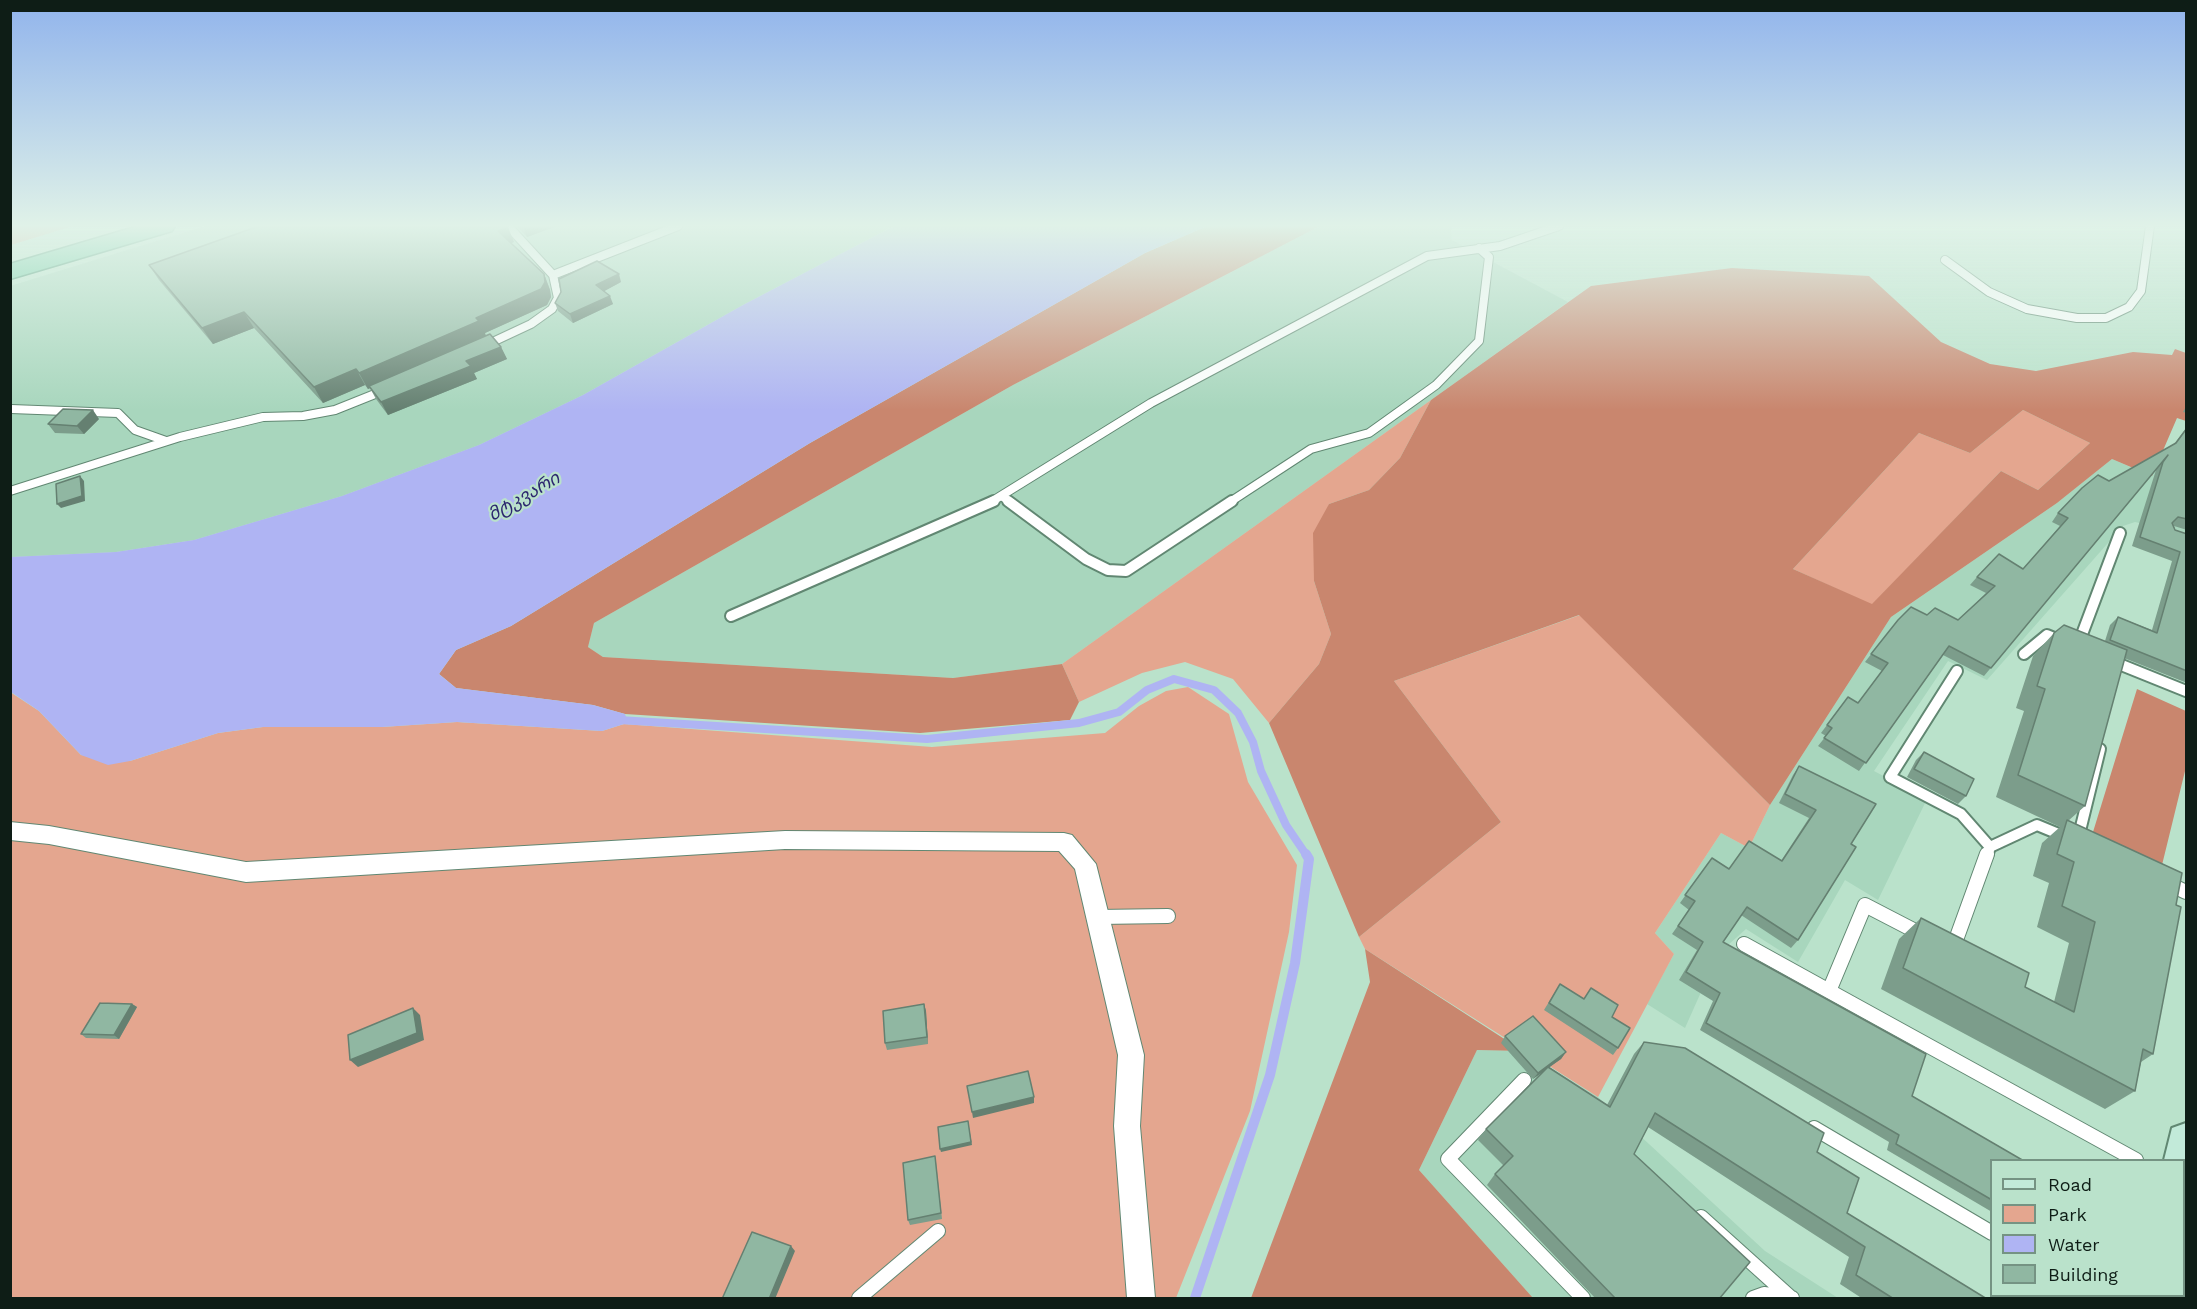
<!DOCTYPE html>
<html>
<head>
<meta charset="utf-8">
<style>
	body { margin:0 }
	#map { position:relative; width:2197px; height:1309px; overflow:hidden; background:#bae2cb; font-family:"Work Sans",sans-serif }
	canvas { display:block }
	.frame { position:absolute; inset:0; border:12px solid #0e1d16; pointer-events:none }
	.legend { position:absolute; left:1990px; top:1159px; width:195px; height:138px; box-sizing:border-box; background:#bae2cb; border:2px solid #759383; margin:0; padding:8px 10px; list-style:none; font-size:18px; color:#0e1d16 }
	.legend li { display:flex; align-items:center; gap:12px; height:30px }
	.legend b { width:30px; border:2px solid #759383 }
</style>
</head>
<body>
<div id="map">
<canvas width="2197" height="1309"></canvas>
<div class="frame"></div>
<ul class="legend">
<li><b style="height:8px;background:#c2ead9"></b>Road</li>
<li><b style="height:16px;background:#e4a68f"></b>Park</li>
<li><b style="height:16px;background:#afb4f3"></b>Water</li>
<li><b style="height:16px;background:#90b7a2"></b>Building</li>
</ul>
</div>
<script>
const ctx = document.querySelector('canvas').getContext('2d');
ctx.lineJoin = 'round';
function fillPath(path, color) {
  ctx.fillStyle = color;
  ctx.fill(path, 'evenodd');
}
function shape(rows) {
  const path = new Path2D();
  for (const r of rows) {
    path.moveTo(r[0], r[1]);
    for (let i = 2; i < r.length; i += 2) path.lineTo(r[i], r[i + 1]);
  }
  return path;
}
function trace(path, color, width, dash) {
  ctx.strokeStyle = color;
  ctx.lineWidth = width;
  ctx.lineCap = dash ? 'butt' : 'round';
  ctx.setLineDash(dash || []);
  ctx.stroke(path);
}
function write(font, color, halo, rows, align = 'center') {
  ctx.font = font + ' "Work Sans","Noto Sans Georgian",sans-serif';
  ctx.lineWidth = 4.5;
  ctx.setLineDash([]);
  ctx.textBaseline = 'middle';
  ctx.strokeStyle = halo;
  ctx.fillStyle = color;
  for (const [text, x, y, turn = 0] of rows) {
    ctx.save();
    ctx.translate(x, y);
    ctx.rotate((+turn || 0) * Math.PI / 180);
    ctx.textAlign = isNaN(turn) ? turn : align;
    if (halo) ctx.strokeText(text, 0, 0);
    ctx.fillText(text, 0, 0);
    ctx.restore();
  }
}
fillPath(shape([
	[205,226,894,226,743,305,583,395,479,445,342,496,194,540,116,552,11,557,10,286],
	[1320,226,1451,226,1452,240,1568,302,1062,664,953,678,603,657,588,647,594,623,1013,385],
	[2161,454,2186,471,2186,534,2135,522,2123,526,1987,680,1948,661,1874,771,1927,799,1878,900,1845,880,1798,962,1746,929,1718,954,1685,1028,1647,1004,1674,954,1655,933,1721,833,1749,848,1770,805,1891,617,2057,503,2112,459,2151,476],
	[1477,1050,1523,1051,1598,1097,1765,1251,1838,1298,1533,1298,1419,1170]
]), '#a8d6bd');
fillPath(shape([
	[11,226,73,226,11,245],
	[1431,400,1400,458,1369,490,1329,504,1314,581,1331,634,1319,664,1269,723,1233,679,1185,662,1142,673,1079,702,1062,664],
	[2023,410,2090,443,2038,490,2001,471,1872,605,1793,569,1919,433,1970,453],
	[1580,615,1770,805,1749,848,1721,833,1655,933,1674,954,1598,1097,1365,949,1359,937,1501,822,1394,681],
	[1188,687,1229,714,1248,782,1297,865,1289,932,1250,1111,1176,1298,11,1298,10,692,39,711,81,755,130,761,218,733,263,727,382,727,457,722,602,731,624,724,932,747,1105,733,1139,706,1166,691]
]), '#e4a68f');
fillPath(shape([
	[1207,226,1320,226,1013,385,594,623,588,647,603,657,953,678,1062,664,1079,702,1070,720,920,733,625,714,593,705,456,688,439,674,456,650,511,626,810,443,1145,253],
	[1732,268,1869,276,1941,342,1990,364,2036,371,2133,352,2172,355,2175,349,2186,353,2186,421,2177,418,2152,476,2112,459,2057,503,1891,617,1770,805,1579,615,1394,681,1501,822,1359,937,1269,723,1319,664,1331,634,1314,581,1313,533,1329,504,1369,490,1400,458,1431,400,1591,286],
	[2023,410,2090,443,2038,490,2001,471,1872,604,1793,569,1919,433,1970,453],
	[2137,689,2186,711,2186,767,2162,865,2093,832],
	[1365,949,1523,1051,1477,1050,1419,1170,1533,1298,1251,1298,1370,982]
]), '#c9866e');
fillPath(shape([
	[894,226,1207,226,1145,253,810,443,511,626,456,650,439,674,456,688,593,705,625,714,627,720,624,724,602,731,457,722,382,727,263,727,218,733,130,761,108,765,81,755,39,711,11,692,11,557,116,552,194,540,342,496,479,445,583,395,743,305]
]), '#afb4f3');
trace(shape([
	[619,720,927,739,1079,723,1119,712,1147,690,1174,679,1214,690,1238,713,1253,742,1261,771,1286,825,1307,856]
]), '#afb4f3', 8);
trace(shape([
	[1195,1298,1270,1075,1295,963,1309,859,1306,854]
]), '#afb4f3', 10);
const serviceFar2 = shape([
	[1945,260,1989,292,2027,309,2077,318,2106,318,2129,307,2141,291,2150,226],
	[553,275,678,226],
	[484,346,531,324,552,309,558,298,553,275,508,226],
	[11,409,118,413,135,430,166,441],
	[10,491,180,437,263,417,303,416,335,410,385,390],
	[1003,497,1010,502],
	[991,502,1151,403,1427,256,1500,246,1559,226],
	[1230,502,1311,449,1369,433,1436,385,1479,341,1489,257,1479,248]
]);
const serviceFar1 = shape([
	[1008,501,1086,559,1108,570,1126,571,1232,501],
	[731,616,994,501],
	[2078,645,2120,533],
	[2024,654,2047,635,2064,642],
	[2109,660,2186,691],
	[1957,671,1890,777,1961,814,1990,847],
	[2078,839,2100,749],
	[1987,856,1990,847,2037,825,2066,837]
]);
const service = shape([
	[2167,883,2186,892],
	[1098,917,1168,916],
	[1921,934,1865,905,1829,991,2136,1160],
	[1744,944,1829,991],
	[1953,948,1987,854],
	[1524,1080,1448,1159,1583,1298],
	[1814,1128,1992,1233],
	[1701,1217,1791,1298],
	[2096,1296,2101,1298],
	[859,1298,938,1231],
	[1753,1298,1764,1294,1792,1298]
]);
const minor = shape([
	[10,822,49,826,246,862,785,831,1064,833,1072,835,1096,864,1144,1055,1140,1126,1155,1298,1127,1298,1114,1126,1118,1055,1075,869,1059,851,785,849,246,882,49,844,10,840,10,822],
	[2184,1250,2186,1251,2186,1280,2184,1279,2184,1250]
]);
const secondary = shape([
	[2186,1123,2186,1178,2184,1179,2184,1160,2164,1160,2172,1128,2186,1123],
	[2134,1296,2176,1296,2175,1298,2133,1298,2134,1296]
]);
const trunk = shape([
	[138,226,175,226,172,231,10,279,10,264,138,226]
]);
trace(serviceFar2, '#618772', 10);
trace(serviceFar1, '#618772', 14);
trace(service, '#618772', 16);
trace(minor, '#618772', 2);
trace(secondary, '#618772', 4);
trace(trunk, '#27835c', 3);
trace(serviceFar2, '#fff', 8);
trace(serviceFar1, '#fff', 10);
trace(service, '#fff', 14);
fillPath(minor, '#fff');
fillPath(secondary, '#c2ead9');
fillPath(trunk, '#5cc89a');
fillPath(shape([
	[517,226,557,226,527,237],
	[514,242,511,243,544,274,550,290,551,297,547,305,485,333,486,336,501,347,507,359,474,373,477,379,388,415,376,399,370,388,368,389,365,385,323,403,254,328,213,344,159,280,149,265],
	[621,282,604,291,613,304,573,323,558,311,555,303],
	[2187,405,2187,413,2183,412],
	[99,419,84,434,55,433,48,424],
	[2187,427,2187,530,2174,526,2175,530,2187,534,2187,683,2124,658,2085,806,2068,821,2176,905,2153,1054,2141,1062,2135,1091,2105,1109,1881,989,1899,939,1921,918,2025,987,2054,1002,2069,943,2037,927,2049,883,2033,876,2042,843,2060,827,1996,797,2024,711,2016,708,2033,656,2054,633,2105,641,2110,625,2118,617,2152,630,2172,561,2132,546,2156,470,2160,465,1984,676,1943,655,1859,771,1818,746,1826,736,1821,733,1848,697,1858,703,1882,671,1865,662,1898,620,1927,615,1958,620,1986,593,1970,585,1977,577,2023,569,2060,526,2052,522,2058,513,2109,481,2174,444],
	[1924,752,1966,796,1958,804,1907,777,1916,760],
	[1799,766,1851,844,1798,940,1791,948,1741,915,1723,942,1992,1161,1992,1212,1887,1150,1889,1142,1700,1030,1713,1001,1679,980,1697,950,1672,934,1689,910,1680,903,1712,858,1729,869,1781,861,1809,818,1779,803,1793,775],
	[1560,984,1584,999,1591,988,1612,1017,1618,1048,1613,1055,1544,1010],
	[132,1004,137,1007,119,1039,86,1038,81,1034],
	[924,1004,926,1011,928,1044,887,1050,885,1043],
	[1505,1036,1566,1052,1561,1059,1549,1067,1607,1105,1634,1054,1644,1042,1817,1152,1847,1213,1987,1299,1863,1299,1840,1284,1849,1257,1648,1127,1634,1154,1719,1299,1596,1299,1487,1185,1495,1174,1504,1166,1478,1140,1486,1129,1541,1073,1533,1079,1501,1043],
	[936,1162,942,1219,910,1225,908,1220]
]), '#7c9d8b');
fillPath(shape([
	[523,226,557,226,527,237],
	[508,227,514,242,504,246,498,231],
	[544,274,550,290,551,297,547,305,485,333,486,337,368,389,359,373,476,318],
	[619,274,621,282,599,294,596,285],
	[610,296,613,304,573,323,570,314],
	[244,312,254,328,213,344,202,328],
	[501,347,507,359,474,373,477,379,388,415,381,402,466,361],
	[356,369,365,385,323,403,314,387],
	[93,410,99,419,84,434,77,426],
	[80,476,84,481,85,501,61,508,57,504],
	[132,1004,137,1007,119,1039,114,1035],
	[924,1004,926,1011,928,1044,927,1037],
	[413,1008,420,1015,424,1040,358,1067,350,1060],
	[1566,1052,1561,1059,1533,1079,1538,1073],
	[1034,1097,1034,1103,973,1118,972,1112],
	[968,1121,972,1145,941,1152,940,1149],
	[791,1246,795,1251,775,1299,769,1299]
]), '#658071');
const building = shape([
	[259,226,508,226,508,227,498,231,544,274,545,282,541,289,476,318,479,321,359,373,356,369,314,387,244,312,202,328,149,265,259,226],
	[597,261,619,274,596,285,610,296,570,314,555,303,561,292,559,279,597,261],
	[490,334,501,347,466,361,471,366,381,402,369,386,490,334],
	[63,409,93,410,77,426,48,424,63,409],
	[2187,428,2187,519,2178,517,2172,523,2175,530,2187,534,2187,671,2110,640,2118,617,2157,633,2180,552,2140,537,2163,462,2168,455,1991,668,1949,646,1866,763,1824,738,1832,728,1827,725,1848,697,1858,703,1888,663,1871,654,1898,620,1911,607,1927,615,1935,608,1958,620,1995,586,1977,577,1999,554,2023,569,2068,518,2058,513,2082,488,2098,475,2109,481,2176,443,2187,428],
	[80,476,82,496,57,504,56,484,80,476],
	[2064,625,2127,650,2085,806,2018,775,2045,689,2037,686,2054,633,2064,625],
	[1924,752,1974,779,1966,796,1914,769,1924,752],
	[1799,766,1876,804,1851,844,1856,847,1798,940,1747,907,1723,942,1926,1054,1912,1096,2024,1161,1992,1161,1992,1200,1896,1144,1899,1135,1706,1023,1720,993,1686,972,1703,942,1678,926,1695,901,1685,895,1712,858,1729,869,1749,841,1782,861,1816,810,1785,794,1799,766],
	[2067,820,2182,873,2176,905,2181,907,2153,1054,2143,1049,2135,1091,1903,968,1921,918,2029,973,2025,987,2074,1012,2095,922,2062,906,2074,862,2057,854,2067,820],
	[1560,984,1584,999,1591,988,1618,1005,1612,1017,1630,1028,1618,1048,1549,1003,1560,984],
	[100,1003,132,1004,114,1035,81,1034,100,1003],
	[924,1004,927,1037,885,1043,883,1011,924,1004],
	[413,1008,417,1033,350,1060,348,1035,413,1008],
	[1533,1016,1566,1052,1538,1073,1505,1036,1533,1016],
	[1644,1042,1685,1048,1824,1133,1817,1152,1859,1178,1847,1213,1987,1299,1894,1299,1856,1275,1865,1247,1655,1113,1634,1154,1750,1262,1719,1299,1616,1299,1495,1174,1513,1156,1486,1129,1548,1067,1610,1107,1644,1042],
	[1028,1071,1034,1097,972,1112,967,1086,1028,1071],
	[968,1121,971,1142,940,1149,938,1127,968,1121],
	[935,1156,941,1213,908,1220,903,1163,935,1156],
	[752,1232,791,1246,769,1299,722,1299,752,1232]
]);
fillPath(building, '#90b7a2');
trace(building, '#658071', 1.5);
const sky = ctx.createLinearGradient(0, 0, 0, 410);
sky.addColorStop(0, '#91b4ec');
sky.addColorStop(0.55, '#e0f2e8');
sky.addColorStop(1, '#e0f2e800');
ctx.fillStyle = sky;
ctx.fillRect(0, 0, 2197, 410);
write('italic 18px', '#2c276f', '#bae2cb', [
	["მტკვარი",524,497,-30]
]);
</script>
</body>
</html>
